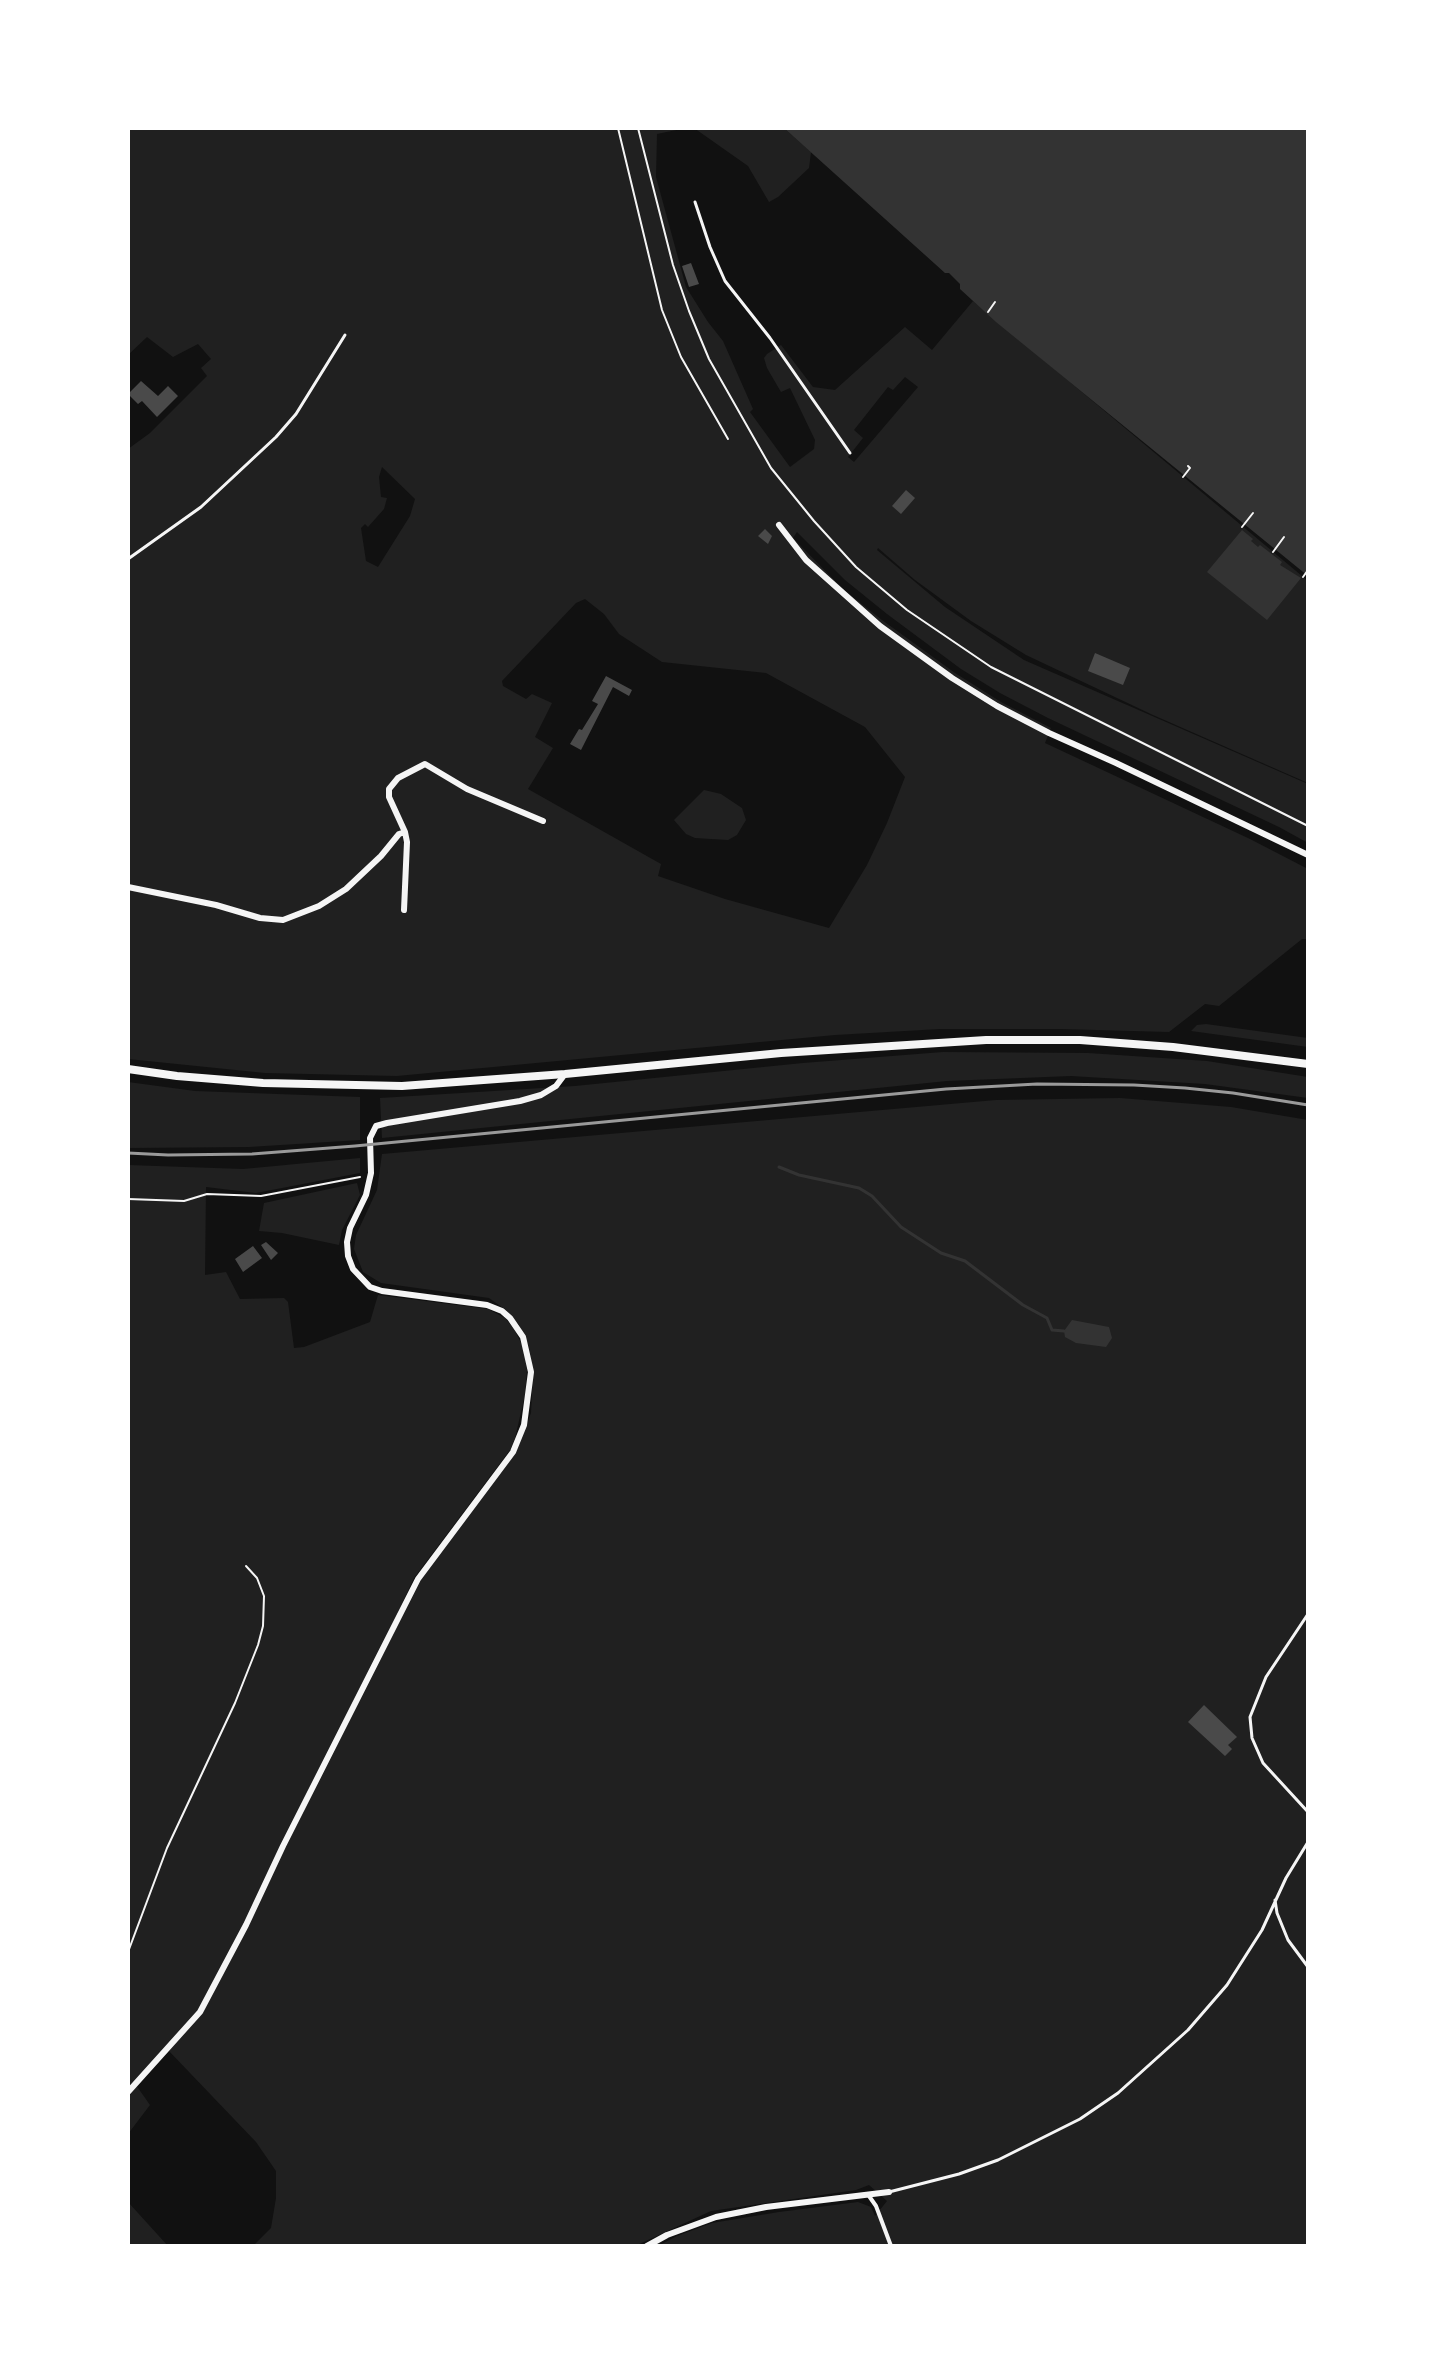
<!DOCTYPE html>
<html>
<head>
<meta charset="utf-8">
<style>
	body { margin:0 }
	#map { position:relative; width:1436px; height:2374px; overflow:hidden; background:#111; font-family:Karla,sans-serif }
	canvas { display:block }
	.frame { position:absolute; inset:0; border:130px solid #fff; pointer-events:none }
</style>
</head>
<body>
<div id="map">
<canvas width="1436" height="2374"></canvas>
<div class="frame"></div>
</div>
<script>
const ctx = document.querySelector('canvas').getContext('2d');
ctx.lineJoin = 'round';
function fillPath(path, color) {
  ctx.fillStyle = color;
  ctx.fill(path, 'evenodd');
}
function shape(rows) {
  const path = new Path2D();
  for (const r of rows) {
    path.moveTo(r[0], r[1]);
    for (let i = 2; i < r.length; i += 2) path.lineTo(r[i], r[i + 1]);
  }
  return path;
}
function trace(path, color, width, dash) {
  ctx.strokeStyle = color;
  ctx.lineWidth = width;
  ctx.lineCap = dash ? 'butt' : 'round';
  ctx.setLineDash(dash || []);
  ctx.stroke(path);
}
fillPath(shape([
	[128,128,686,128,657,134,656,177,686,287,708,322,723,341,753,409,750,412,790,467,814,449,815,440,790,388,781,392,767,368,764,358,767,354,781,345,813,387,835,390,905,327,932,350,973,301,1308,581,1308,783,1153,715,1026,655,971,621,915,580,878,548,877,550,945,607,1024,660,1308,784,1308,843,1279,827,1048,718,1000,693,961,669,887,614,845,580,797,532,793,538,844,590,882,620,955,673,1001,702,1051,728,1045,743,1250,839,1308,869,1308,939,1302,939,1219,1006,1205,1004,1169,1032,1060,1029,940,1029,835,1035,397,1076,265,1073,128,1059,128,449,150,433,207,376,201,368,211,359,198,344,173,357,147,337,128,355],
	[905,377,918,387,854,462,848,457,863,438,854,430,888,387,893,390],
	[382,467,415,499,410,516,378,567,366,561,361,528,365,524,368,527,384,509,387,498,381,497,379,477],
	[585,599,604,614,619,634,662,662,766,673,865,727,905,777,887,823,867,865,829,928,725,899,658,876,661,864,528,789,553,748,535,737,552,703,532,694,526,699,503,686,502,681,576,603],
	[694,128,784,128,811,152,809,168,778,197,769,202,748,166],
	[704,790,721,794,742,808,746,820,737,835,728,840,695,838,686,834,674,820],
	[1206,1024,1308,1038,1308,1047,1191,1031,1197,1025],
	[943,1052,1088,1053,1207,1061,1308,1077,1308,1098,1205,1084,1071,1076,947,1081,382,1138,380,1098,575,1086,803,1063],
	[128,1082,195,1091,360,1097,360,1140,249,1147,128,1148],
	[1120,1098,1231,1107,1308,1120,1308,2246,658,2246,677,2236,712,2223,779,2212,858,2202,871,2207,875,2216,887,2201,869,2185,856,2190,711,2211,635,2246,253,2246,271,2228,276,2198,276,2171,256,2142,168,2050,202,2014,245,1924,198,2010,128,2091,128,1165,243,1169,360,1158,360,1173,256,1193,206,1187,205,1275,226,1272,240,1299,284,1298,288,1302,294,1348,304,1347,370,1322,378,1295,488,1309,505,1318,514,1329,523,1347,527,1370,525,1395,515,1438,510,1450,414,1578,365,1681,420,1580,517,1450,531,1413,533,1371,529,1347,519,1325,506,1310,489,1298,381,1283,363,1272,354,1249,356,1235,377,1190,382,1154,996,1100],
	[357,1183,360,1195,342,1230,339,1245,282,1233,259,1231,264,1203],
	[136,2085,150,2105,128,2134,128,2094],
	[128,2202,168,2246,128,2246]
]), '#202020');
fillPath(shape([
	[784,128,1308,128,1308,576,996,322,960,289,960,284,949,273,945,273],
	[1242,530,1253,539,1251,541,1258,547,1260,545,1282,562,1280,565,1301,578,1267,620,1207,572],
	[1072,1320,1109,1327,1112,1338,1106,1347,1076,1343,1065,1337,1064,1331]
]), '#333');
trace(shape([
	[779,1167,799,1175,859,1188,872,1196,901,1227,941,1253,965,1261,1023,1305,1047,1318,1052,1330,1064,1331]
]), '#333', 3);
fillPath(shape([
	[691,263,699,284,689,287,682,266],
	[141,381,158,396,168,386,178,396,157,417,142,401,138,404,128,394],
	[906,490,915,498,901,514,892,506],
	[765,529,772,536,768,544,758,536],
	[1095,653,1130,668,1123,685,1088,671],
	[606,676,632,690,629,696,613,687,581,750,570,744,579,729,582,730,598,704,592,701],
	[266,1242,278,1253,271,1260,261,1245],
	[253,1246,262,1258,243,1272,235,1259],
	[1204,1705,1237,1737,1228,1745,1232,1749,1225,1756,1188,1722]
]), '#4a4a4a');
trace(shape([
	[618,128,662,310,681,357,728,439],
	[638,128,673,265,689,311,709,359,771,468,814,521,856,567,907,610,991,667,1308,826],
	[988,312,995,302],
	[1183,477,1190,468,1188,466],
	[1242,527,1253,513],
	[1273,552,1284,537],
	[1303,577,1308,570],
	[128,1199,184,1201,207,1194,261,1196,360,1177],
	[128,1952,167,1848,235,1703,258,1645,263,1626,264,1596,257,1578,246,1566]
]), '#f5f5f5', 2);
trace(shape([
	[695,202,710,247,725,281,770,338,850,453],
	[128,559,201,507,276,437,296,414,345,335],
	[1308,1614,1266,1677,1250,1717,1252,1738,1263,1763,1308,1812],
	[1275,1900,1277,1913,1288,1940,1308,1967],
	[889,2192,959,2174,998,2160,1080,2119,1118,2093,1188,2030,1227,1985,1262,1930,1286,1878,1308,1842]
]), '#f5f5f5', 3);
trace(shape([
	[869,2196,876,2206,891,2246]
]), '#f5f5f5', 4);
trace(shape([
	[779,525,806,560,880,626,952,678,997,706,1049,733,1116,763,1308,855],
	[128,887,216,905,260,918,283,920,319,906,346,889,381,856,399,834,405,832],
	[404,910,407,842,405,832,389,797,389,789,398,778,425,764,467,789,543,821],
	[128,2092,200,2012,246,1925,283,1846,418,1579,513,1452,524,1425,531,1372,523,1337,510,1318,502,1311,487,1305,382,1291,370,1287,353,1269,348,1256,347,1242,350,1228,366,1195,371,1173,370,1138,376,1126,387,1123,520,1101,541,1095,556,1086,565,1074],
	[647,2246,667,2235,716,2217,766,2207,889,2192]
]), '#f5f5f5', 6);
trace(shape([
	[128,1069,177,1076,263,1083,402,1086,565,1074,781,1053,986,1040,1080,1040,1173,1047,1308,1064]
]), '#f5f5f5', 8);
trace(shape([
	[128,1153,168,1155,252,1154,355,1146,946,1089,1037,1084,1134,1085,1185,1088,1233,1093,1308,1105]
]), '#9a9a9a', 3);
</script>
</body>
</html>
